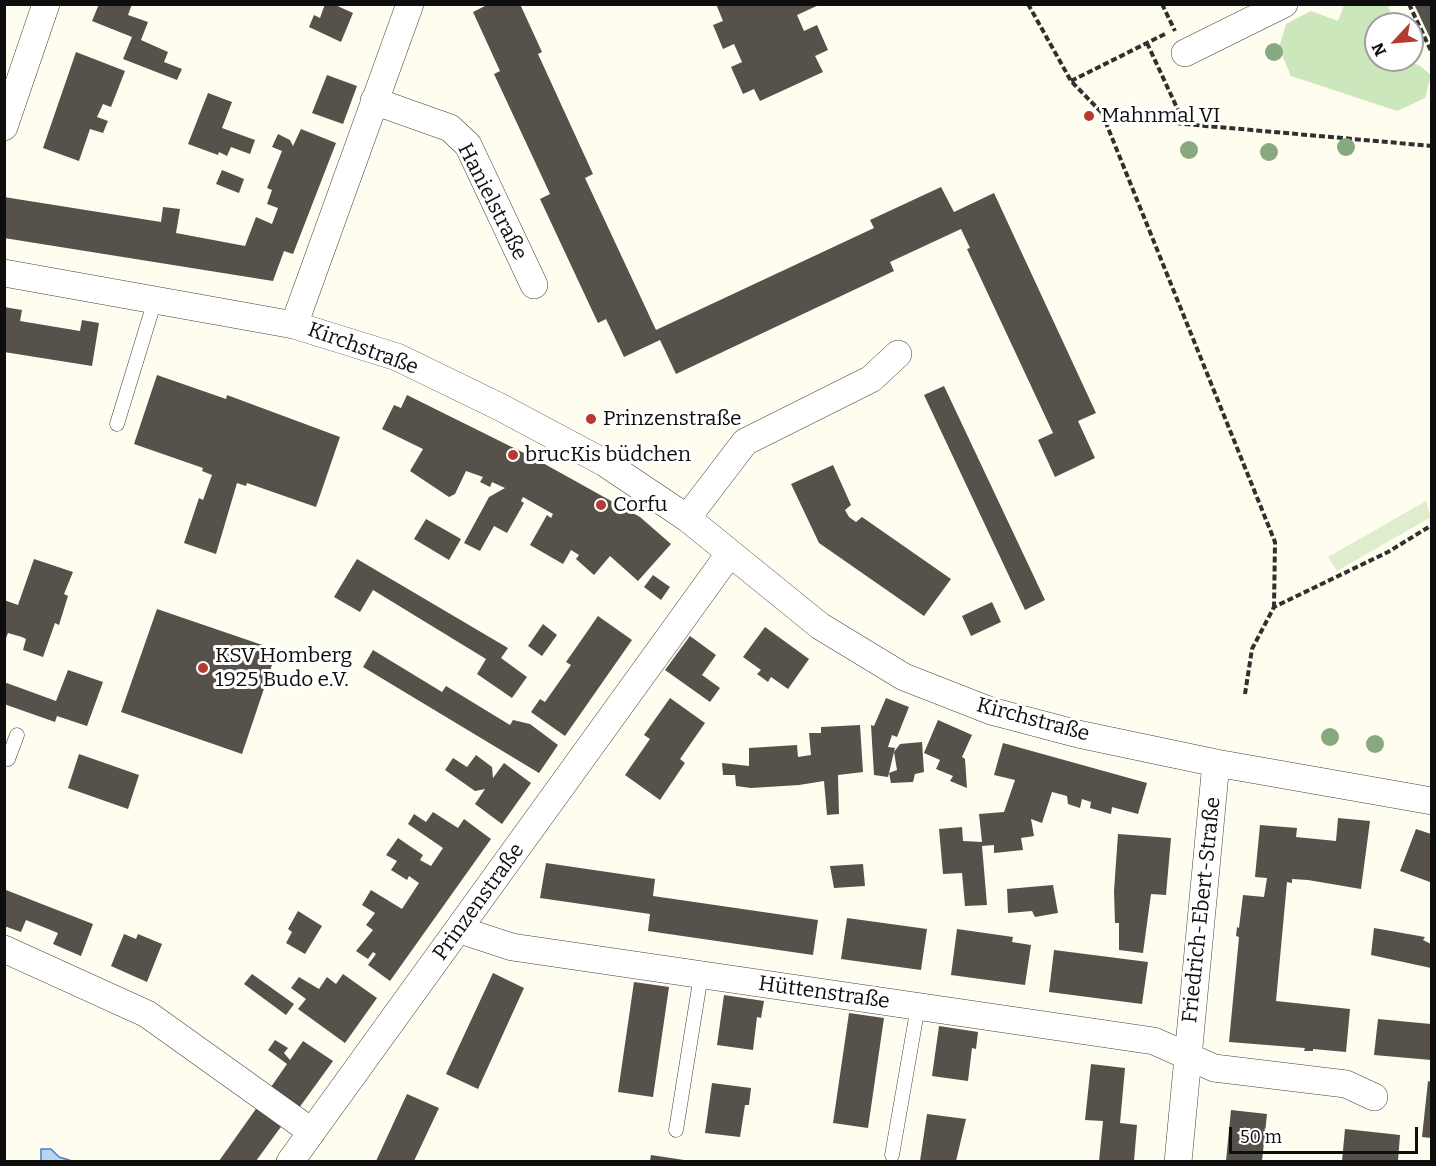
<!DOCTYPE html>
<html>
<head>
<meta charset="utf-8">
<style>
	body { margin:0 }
	#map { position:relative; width:1436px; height:1166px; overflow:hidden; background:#fefdf0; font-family:Bitter,serif }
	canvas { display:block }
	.frame { position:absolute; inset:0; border:6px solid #0e0e0e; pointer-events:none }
	.north { position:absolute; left:1364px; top:12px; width:60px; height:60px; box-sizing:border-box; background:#fff; border:2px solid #9f9f9f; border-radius:50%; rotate:244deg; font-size:16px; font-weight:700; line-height:24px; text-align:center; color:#0e0e0e }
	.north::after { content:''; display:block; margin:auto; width:21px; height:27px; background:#b53a2f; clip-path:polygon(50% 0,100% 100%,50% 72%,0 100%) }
	.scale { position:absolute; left:1229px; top:1127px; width:189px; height:27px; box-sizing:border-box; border:3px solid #0e0e0e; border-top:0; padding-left:8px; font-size:18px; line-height:21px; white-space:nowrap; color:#0e0e0e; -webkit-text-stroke:4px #fff; paint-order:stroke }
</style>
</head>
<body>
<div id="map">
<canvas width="1436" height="1166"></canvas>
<div class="frame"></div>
<div class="north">N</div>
<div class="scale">50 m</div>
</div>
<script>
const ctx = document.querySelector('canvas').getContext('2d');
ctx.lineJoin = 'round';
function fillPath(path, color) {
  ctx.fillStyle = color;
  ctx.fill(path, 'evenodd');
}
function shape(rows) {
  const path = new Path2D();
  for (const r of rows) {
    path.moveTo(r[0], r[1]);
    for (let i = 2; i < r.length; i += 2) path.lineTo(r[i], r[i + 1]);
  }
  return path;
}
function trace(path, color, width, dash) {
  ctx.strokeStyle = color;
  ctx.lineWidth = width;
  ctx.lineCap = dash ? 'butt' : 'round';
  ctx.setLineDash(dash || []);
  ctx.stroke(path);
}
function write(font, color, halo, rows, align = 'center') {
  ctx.font = font + ' Bitter,serif';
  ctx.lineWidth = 6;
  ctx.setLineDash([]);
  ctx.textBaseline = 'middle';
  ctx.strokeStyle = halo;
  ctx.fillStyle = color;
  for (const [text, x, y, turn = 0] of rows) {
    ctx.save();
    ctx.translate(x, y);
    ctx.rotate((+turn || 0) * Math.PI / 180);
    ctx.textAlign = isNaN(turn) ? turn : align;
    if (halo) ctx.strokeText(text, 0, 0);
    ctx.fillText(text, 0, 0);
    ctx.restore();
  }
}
fillPath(shape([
	[1344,5,1388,5,1390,13,1385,24,1376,24,1376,60,1399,60,1419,65,1431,75,1425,98,1397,111,1291,76,1279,48,1286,24,1311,11,1338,21]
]), '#cce7bc');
fillPath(shape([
	[1426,501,1431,517,1337,571,1328,557]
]), '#deeecd');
const water = shape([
	[41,1149,51,1149,59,1157,72,1161,41,1161,41,1149]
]);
fillPath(water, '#b8d5f2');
trace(water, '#4480c4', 1.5);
fillPath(shape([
	[99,4,132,4,128,15,148,22,141,40,168,52,164,62,182,69,177,80,123,59,132,37,92,21],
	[325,4,333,4,353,13,341,42,309,27,314,15,320,18],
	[489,4,520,4,542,52,538,54,593,174,585,178,656,330,874,228,870,220,941,187,954,212,994,193,1096,413,1078,421,1095,458,1055,477,1038,440,1053,433,967,249,970,248,961,229,890,262,894,271,676,374,660,340,624,357,606,319,598,323,540,199,550,194,494,74,500,71,473,12],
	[716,4,821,4,797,15,804,31,817,25,828,50,815,56,823,72,760,101,754,89,743,94,731,67,742,62,734,44,723,49,713,25,723,21],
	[1414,4,1431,4,1431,37,1430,38],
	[76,52,125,71,111,107,103,104,97,117,108,121,103,133,90,129,79,161,43,148],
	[327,75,357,86,343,124,312,113],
	[208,93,232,102,222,128,255,140,250,154,231,147,227,156,219,152,218,155,188,144],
	[301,129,336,143,293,254,284,251,273,281,4,238,4,197,161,222,163,207,180,209,176,233,245,246,256,217,272,224,278,208,267,204,272,190,267,188,282,151,272,147,278,134,290,140,293,146],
	[222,170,244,179,239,193,216,184],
	[4,307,22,310,20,321,80,331,82,320,99,323,92,366,4,352],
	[157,375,226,399,227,395,340,437,316,507,247,483,246,486,237,483,216,554,184,543,199,498,203,500,212,475,202,471,203,468,134,444],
	[944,386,1045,600,1025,610,924,395],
	[407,395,532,457,640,517,671,544,638,581,610,556,594,575,576,559,579,555,571,550,563,564,530,545,547,515,551,518,553,514,523,497,521,501,524,503,507,533,494,526,480,551,464,543,489,497,505,488,492,482,490,487,480,482,483,477,466,471,455,494,449,497,410,471,423,449,382,429,394,405,401,408],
	[833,465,851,505,845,510,849,517,856,522,862,517,951,579,924,616,819,543,791,484],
	[426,519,461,539,449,560,414,539],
	[34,559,73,572,64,594,68,596,59,625,55,623,43,657,23,650,26,639,22,637,8,633,4,643,4,600,18,605],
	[357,559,508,648,501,658,527,677,512,698,477,674,486,659,373,590,360,612,334,597],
	[653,575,670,587,661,600,644,587],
	[992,602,1001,622,971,636,962,616],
	[157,609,277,650,242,754,121,712],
	[598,616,632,640,565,736,531,712,540,699,545,702,571,665,566,662],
	[543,624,557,635,542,656,528,646],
	[765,627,809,659,788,689,771,677,768,682,757,674,761,670,743,657],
	[690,636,716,655,702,675,720,688,710,702,665,670],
	[373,650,442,692,446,686,510,725,513,720,530,724,558,745,539,773,363,667],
	[68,670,103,682,87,726,57,716,55,722,4,704,4,682,56,701],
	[670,698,705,723,680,759,685,763,660,800,625,775,650,739,644,735],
	[886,698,909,707,897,737,892,735,888,747,895,748,894,752,900,744,922,742,924,772,915,774,913,782,891,783,889,773,897,770,894,752,888,777,874,775,871,725,874,726],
	[938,720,972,735,962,757,965,759,967,788,950,781,953,776,936,769,940,760,924,753],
	[860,725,863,772,838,775,839,814,827,815,824,781,799,785,751,788,736,786,735,775,723,775,722,763,749,766,749,748,797,745,798,757,811,755,809,733,821,733,821,727],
	[1003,743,1147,783,1138,814,1112,807,1111,814,1090,808,1091,802,1082,799,1080,808,1068,804,1067,796,1052,792,1042,823,1031,819,1034,836,1021,838,1023,850,994,853,994,845,982,846,987,905,965,906,962,873,943,874,939,829,962,827,963,841,982,842,979,814,1004,812,1015,780,994,775],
	[79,754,139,775,128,809,68,788],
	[476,755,492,767,493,778,504,763,531,783,502,824,475,804,485,789,475,791,445,770,453,758,467,767],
	[433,812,458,828,464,819,491,839,390,981,368,965,376,954,373,952,368,959,356,951,373,930,366,925,375,913,362,905,371,890,402,909,419,883,409,876,407,880,391,870,397,861,386,855,398,838,423,855,420,860,431,866,443,848,408,824,414,814,426,822],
	[1338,818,1370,821,1361,889,1308,880,1292,879,1292,883,1287,882,1276,1001,1350,1009,1346,1052,1313,1049,1313,1051,1304,1051,1305,1048,1229,1042,1239,937,1236,936,1237,927,1239,928,1243,895,1264,897,1267,878,1255,877,1260,825,1297,828,1296,837,1336,841],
	[1416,829,1431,834,1430,882,1400,871],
	[1118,834,1171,838,1166,895,1151,894,1143,953,1119,950,1119,923,1115,923,1114,891],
	[546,863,655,879,653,896,818,920,813,955,648,931,650,914,540,898],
	[863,864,865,886,834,888,830,866],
	[1053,885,1058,913,1035,917,1032,911,1008,913,1007,889],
	[6,890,93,924,81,956,53,944,58,933,26,920,21,932,4,926],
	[298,911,322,926,305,954,286,943,292,932,288,929],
	[847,918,927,929,921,970,841,959],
	[1374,928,1425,937,1423,940,1431,944,1431,968,1371,955],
	[957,929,1013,937,1012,942,1031,945,1025,985,951,975],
	[124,934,136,939,138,934,162,944,147,982,111,966],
	[1054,950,1148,962,1142,1004,1049,992],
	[493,973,524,988,478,1089,446,1074],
	[252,974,294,1004,286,1015,244,984],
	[343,974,377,998,345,1043,298,1009,306,999,291,988,299,977,319,989,327,977,336,984],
	[634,982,669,987,653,1097,618,1092],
	[724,995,764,1001,761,1018,757,1017,753,1050,717,1045],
	[849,1013,884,1018,868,1128,833,1123],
	[1378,1019,1431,1024,1431,1060,1374,1055],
	[939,1026,978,1032,976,1049,972,1048,968,1081,932,1076],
	[275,1040,288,1048,284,1053,290,1060,303,1041,333,1061,299,1108,271,1087,287,1064,268,1050],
	[1091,1064,1125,1068,1120,1123,1137,1125,1134,1161,1099,1161,1103,1121,1085,1120],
	[1428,1081,1431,1082,1431,1138,1422,1137],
	[712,1083,751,1088,749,1105,745,1105,740,1137,705,1133],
	[407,1094,439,1108,414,1161,376,1161],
	[258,1106,283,1124,256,1161,219,1161],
	[1231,1110,1267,1114,1262,1161,1226,1161],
	[927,1114,966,1119,956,1161,920,1161],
	[1345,1129,1400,1135,1398,1161,1342,1161],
	[651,1155,684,1160,684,1161,650,1161]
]), '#56514b');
const lane = shape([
	[117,424,155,300],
	[4,758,8,759,17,735],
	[676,1130,701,975],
	[892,1155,918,1006]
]);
const street = shape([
	[1185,53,1284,4],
	[374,101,450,128,468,145,534,285],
	[4,127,46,4],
	[4,273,294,325,397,357,500,407,605,463,687,518,820,626,904,677,991,711,1078,734,1216,763,1432,801],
	[294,325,410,4],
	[687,518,745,442,871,379,898,354],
	[460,930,512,947,1154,1041,1214,1068,1346,1084,1374,1097],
	[4,949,147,1014,312,1132],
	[290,1162,730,553],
	[1178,1162,1216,763]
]);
trace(lane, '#414141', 15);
trace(street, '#414141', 28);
trace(shape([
	[1028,4,1071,81,1102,113,1184,124,1432,146],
	[1162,4,1175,31],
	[1409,4,1432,53],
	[1147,43,1184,123],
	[1071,81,1165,34],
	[1102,113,1275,542,1274,607],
	[1245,694,1252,649,1274,607,1388,552,1432,525]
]), '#303030', 4, [6, 3]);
trace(lane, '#fff', 14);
trace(street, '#fff', 27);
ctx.fillStyle = '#88a87f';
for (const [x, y] of [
	[1274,52],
	[1346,147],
	[1189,150],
	[1269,152],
	[1330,737],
	[1375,744]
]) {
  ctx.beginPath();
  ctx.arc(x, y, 9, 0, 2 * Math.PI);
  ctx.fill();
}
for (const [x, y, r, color] of [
	[1089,116,6,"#b53a2f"],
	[591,419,6,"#b53a2f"],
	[513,455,6,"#b53a2f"],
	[601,505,6,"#b53a2f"],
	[203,668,6,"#b53a2f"]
]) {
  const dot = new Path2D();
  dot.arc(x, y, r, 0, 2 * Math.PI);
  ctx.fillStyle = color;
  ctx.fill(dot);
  trace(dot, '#fff', 2);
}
write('21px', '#0e0e0e', '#fff', [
	["Mahnmal VI",1101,116],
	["Prinzenstraße",603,419],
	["brucKis büdchen",525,455],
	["Corfu",613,505],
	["KSV Homberg",215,656],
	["1925 Budo e.V.",215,680]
], 'left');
write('21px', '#0e0e0e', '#fff', [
	["Hanielstraße",492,202,63],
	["Kirchstraße",363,349,20],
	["Kirchstraße",1033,720,15],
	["Prinzenstraße",479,902,-54],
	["Friedrich-Ebert-Straße",1202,910,-84],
	["Hüttenstraße",824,993,8]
]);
</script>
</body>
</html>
